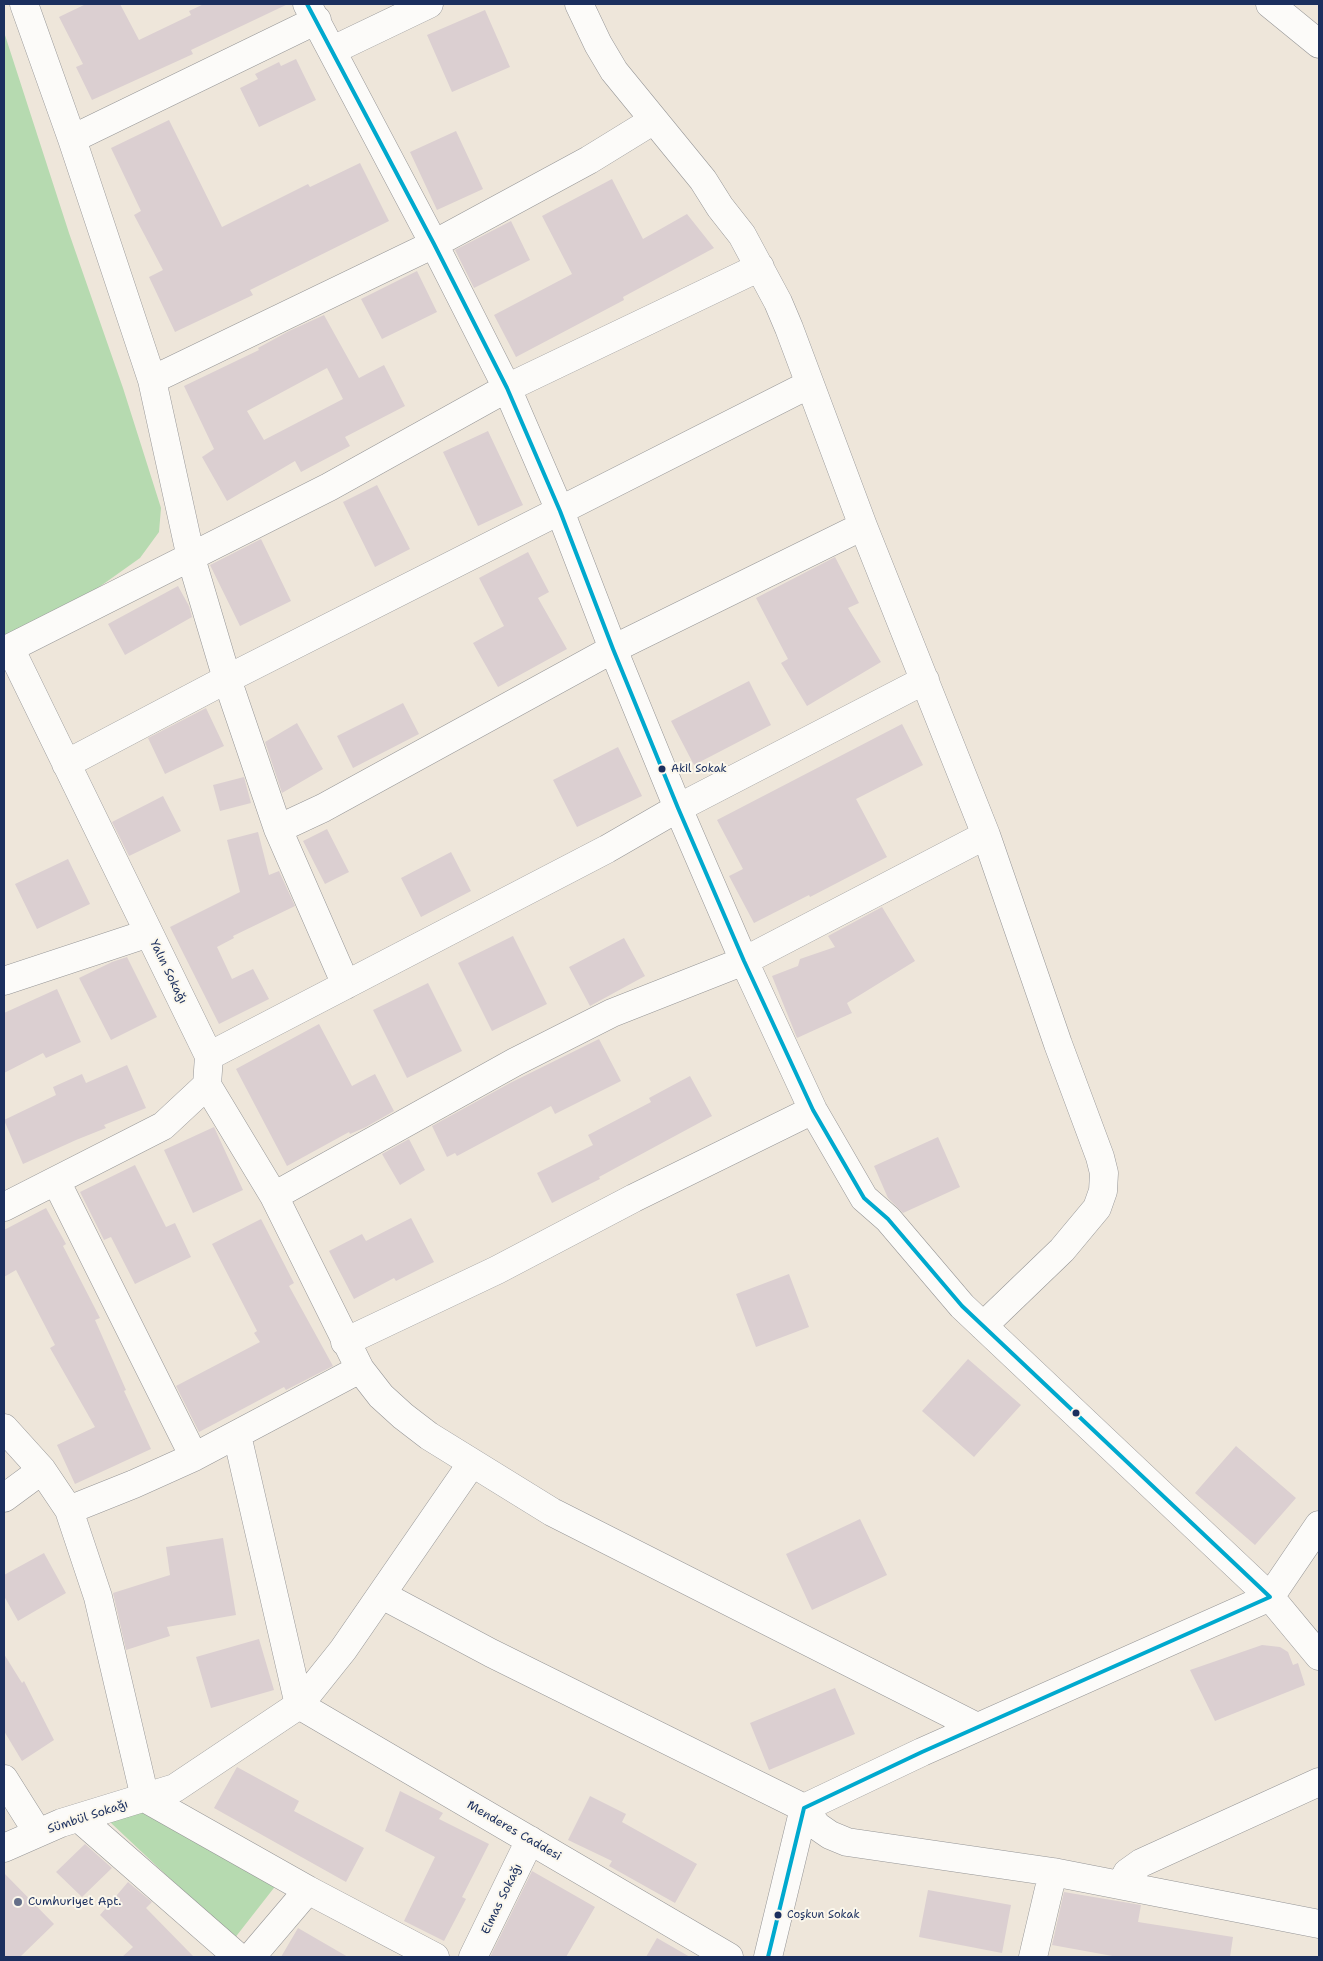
<!DOCTYPE html>
<html>
<head>
<meta charset="utf-8">
<style>
	body { margin:0 }
	#map { position:relative; width:1323px; height:1961px; overflow:hidden; background:#eee6da; font-family:"Shantell Sans",sans-serif }
	canvas { display:block }
	.frame { position:absolute; inset:0; border:5px solid #1b2f5e; pointer-events:none }
</style>
</head>
<body>
<div id="map">
<canvas width="1323" height="1961"></canvas>
<div class="frame"></div>
</div>
<script>
const ctx = document.querySelector('canvas').getContext('2d');
ctx.lineJoin = 'round';
function fillPath(path, color) {
  ctx.fillStyle = color;
  ctx.fill(path, 'evenodd');
}
function shape(rows) {
  const path = new Path2D();
  for (const r of rows) {
    path.moveTo(r[0], r[1]);
    for (let i = 2; i < r.length; i += 2) path.lineTo(r[i], r[i + 1]);
  }
  return path;
}
function trace(path, color, width, dash) {
  ctx.strokeStyle = color;
  ctx.lineWidth = width;
  ctx.lineCap = dash ? 'butt' : 'round';
  ctx.setLineDash(dash || []);
  ctx.stroke(path);
}
function write(font, color, halo, rows, align = 'center') {
  ctx.font = font + ' "Shantell Sans",sans-serif';
  ctx.lineWidth = 4;
  ctx.setLineDash([]);
  ctx.textBaseline = 'middle';
  ctx.strokeStyle = halo;
  ctx.fillStyle = color;
  for (const [text, x, y, turn = 0] of rows) {
    ctx.save();
    ctx.translate(x, y);
    ctx.rotate((+turn || 0) * Math.PI / 180);
    ctx.textAlign = isNaN(turn) ? turn : align;
    if (halo) ctx.strokeText(text, 0, 0);
    ctx.fillText(text, 0, 0);
    ctx.restore();
  }
}
fillPath(shape([
	[4,32,69,233,123,388,161,508,159,532,140,558,95,590,4,640],
	[129,1811,145,1811,277,1884,234,1939,110,1822]
]), '#b6dab0');
fillPath(shape([
	[86,4,120,4,139,40,191,15,189,11,204,4,288,4,191,50,193,54,92,100,76,67,83,64,59,17],
	[485,10,510,67,452,92,427,35],
	[296,59,316,100,259,127,240,88,258,79,255,74,279,62,281,66],
	[169,120,222,227,308,184,310,187,360,163,389,221,250,290,253,295,175,332,149,277,163,270,134,215,141,211,111,148],
	[456,131,483,189,437,210,410,152],
	[612,179,643,239,687,214,714,248,623,297,624,300,516,357,494,315,572,274,542,216],
	[511,221,530,260,474,288,455,250],
	[417,271,437,312,382,339,361,299],
	[324,315,359,378,384,365,405,406,345,437,350,446,301,472,295,461,227,501,202,457,214,449,184,386,259,350,258,348,289,331],
	[327,368,343,399,264,440,247,411],
	[488,431,523,505,478,526,443,452],
	[377,485,410,549,375,567,343,502],
	[261,539,291,601,240,626,210,565],
	[528,552,549,592,538,598,567,649,498,687,473,643,504,626,479,578],
	[835,557,859,603,848,608,881,662,807,706,781,663,788,659,756,598],
	[178,586,189,606,192,617,125,655,108,624],
	[749,681,771,725,694,765,671,721],
	[403,703,419,734,353,768,337,736],
	[206,708,224,746,165,774,148,738],
	[297,723,323,769,282,793,265,742],
	[902,724,923,765,856,799,887,857,810,897,809,895,754,923,729,876,743,869,717,820],
	[618,747,642,796,577,827,553,780],
	[244,777,251,803,220,811,213,785],
	[163,796,181,831,129,856,112,822],
	[327,829,349,872,325,884,303,841],
	[258,832,269,875,279,871,295,906,233,936,234,938,217,947,232,979,253,969,269,999,219,1024,170,927,240,892,227,840],
	[451,852,471,891,421,917,401,878],
	[68,859,90,904,37,929,15,884],
	[882,907,915,961,847,1003,852,1013,797,1038,772,976,798,966,800,959,835,947,828,936],
	[513,936,547,1004,492,1031,458,963],
	[624,938,645,976,590,1006,569,967],
	[127,957,157,1017,111,1040,79,978,112,962],
	[428,983,462,1051,407,1078,373,1010],
	[57,989,81,1042,46,1058,43,1053,4,1073,4,1013],
	[319,1024,352,1086,375,1074,394,1111,366,1127,350,1134,349,1132,287,1166,236,1069],
	[599,1039,621,1081,555,1114,551,1106,457,1156,455,1153,447,1157,432,1126,510,1083],
	[127,1065,146,1108,104,1125,106,1128,76,1140,23,1164,4,1120,56,1095,53,1087,82,1074,86,1083],
	[690,1076,712,1116,599,1177,600,1179,552,1203,537,1173,593,1145,588,1135,651,1102,649,1098],
	[214,1127,243,1190,193,1213,164,1150],
	[938,1137,960,1187,903,1213,888,1198,874,1166],
	[409,1139,425,1170,400,1185,382,1154],
	[135,1165,166,1227,175,1223,191,1257,135,1284,111,1237,104,1240,80,1192],
	[46,1208,66,1244,63,1246,100,1318,95,1320,126,1390,124,1391,151,1449,75,1484,57,1445,95,1427,50,1348,55,1345,16,1270,4,1277,4,1230],
	[411,1218,434,1262,396,1281,394,1278,354,1299,329,1251,362,1234,366,1241],
	[261,1219,294,1283,289,1286,333,1366,286,1390,284,1387,199,1432,176,1386,260,1342,254,1333,257,1331,212,1244],
	[789,1274,809,1327,756,1347,736,1294],
	[968,1359,1021,1405,974,1457,922,1411],
	[1236,1446,1296,1498,1255,1545,1195,1493],
	[860,1519,887,1575,812,1610,786,1554],
	[223,1538,236,1615,167,1627,170,1636,126,1650,113,1593,170,1575,166,1547],
	[44,1553,66,1593,18,1621,4,1596,4,1575],
	[259,1639,274,1690,211,1708,196,1657],
	[1262,1645,1280,1647,1288,1652,1293,1665,1298,1663,1305,1685,1215,1721,1190,1670],
	[4,1654,22,1683,24,1681,54,1740,22,1761,4,1731],
	[835,1688,855,1734,769,1770,750,1723],
	[237,1767,299,1801,294,1811,364,1848,346,1882,214,1808],
	[400,1791,443,1813,439,1819,489,1844,462,1897,466,1899,444,1941,404,1921,435,1857,385,1831],
	[590,1796,626,1814,622,1822,697,1864,675,1903,609,1866,612,1861,568,1840],
	[85,1844,112,1868,82,1897,56,1872],
	[532,1871,595,1907,566,1957,490,1957],
	[4,1873,54,1924,20,1957,4,1957],
	[128,1882,152,1902,146,1908,194,1957,122,1957,133,1947,100,1915],
	[928,1890,1011,1905,1002,1953,919,1937],
	[1064,1892,1141,1905,1138,1922,1233,1937,1230,1957,1118,1957,1052,1945],
	[298,1928,348,1957,281,1957],
	[657,1938,690,1957,646,1957]
]), '#dbcfd1');
const minor = shape([
	[24,4,72,139,152,380,191,558,227,679,278,829,346,985],
	[307,4,434,244,507,388,560,511,613,649,678,808,744,961,813,1110,864,1198,888,1219,962,1306,1270,1597,1319,1656],
	[579,4,598,44,614,71,703,180,720,207,742,235,778,302,789,328,863,526,986,835,1058,1044,1100,1157,1104,1173,1103,1191,1097,1208,1062,1250,983,1326],
	[1270,4,1319,44],
	[333,50,429,4],
	[72,139,317,20],
	[152,380,434,244,589,160,654,120],
	[4,651,329,487,507,388,760,267],
	[66,764,227,679,810,384],
	[278,829,323,808,613,649,863,526],
	[4,981,149,933],
	[209,1056,607,849,678,808,925,680],
	[207,1085,274,1196,360,1369,381,1396,403,1416,429,1436,552,1512,977,1727],
	[56,1181,194,1457],
	[274,1196,515,1062,612,1013,744,961,986,835],
	[4,1207,163,1126,207,1085,209,1056,10,648],
	[345,1342,497,1270,634,1198,813,1110],
	[4,1428,42,1470,69,1510,98,1597,145,1798,308,1890,435,1957],
	[472,1463,343,1650,299,1705,729,1957],
	[4,1498,42,1470],
	[69,1510,134,1484,194,1457,360,1369],
	[382,1595,491,1653,804,1808,817,1826,830,1835,847,1842,1053,1872,1319,1924],
	[4,1779,38,1833],
	[79,1818,238,1957],
	[4,1848,61,1823,175,1788,299,1705,237,1435],
	[1122,1885,1127,1873,1141,1863,1319,1782],
	[251,1957,308,1890],
	[473,1957,530,1840],
	[768,1957,804,1808,922,1752,1270,1597,1319,1525],
	[1033,1957,1053,1872]
]);
trace(minor, '#959596', 29);
trace(minor, '#fcfbf9', 28);
trace(shape([
	[307,4,434,244,507,388,560,511,613,649,678,808,744,961,813,1110,864,1198,888,1219,962,1306,1270,1597,922,1752,804,1808,768,1957]
]), '#00a9ce', 4);
for (const [x, y, r, color] of [
	[662,769,4.5,"#1b2f5e"],
	[1076,1413,4.5,"#1b2f5e"],
	[18,1902,5,"#656f89"],
	[778,1915,4.5,"#1b2f5e"]
]) {
  const dot = new Path2D();
  dot.arc(x, y, r, 0, 2 * Math.PI);
  ctx.fillStyle = color;
  ctx.fill(dot);
  trace(dot, '#fbf7ec', 2);
}
write('11px', '#1b2f5e', '#fbf7ec', [
	["Akil Sokak",671,769],
	["Coşkun Sokak",787,1915]
], 'left');
write('12px', '#1b2f5e', '#fbf7ec', [
	["Yalın Sokağı",168,972,64],
	["Sümbül Sokağı",88,1817,-18],
	["Menderes Caddesi",514,1831,30],
	["Elmas Sokağı",502,1899,-64]
]);
write('12px', '#1b2f5e', '#fbf7ec', [
	["Cumhuriyet Apt.",28,1902]
], 'left');
</script>
</body>
</html>
